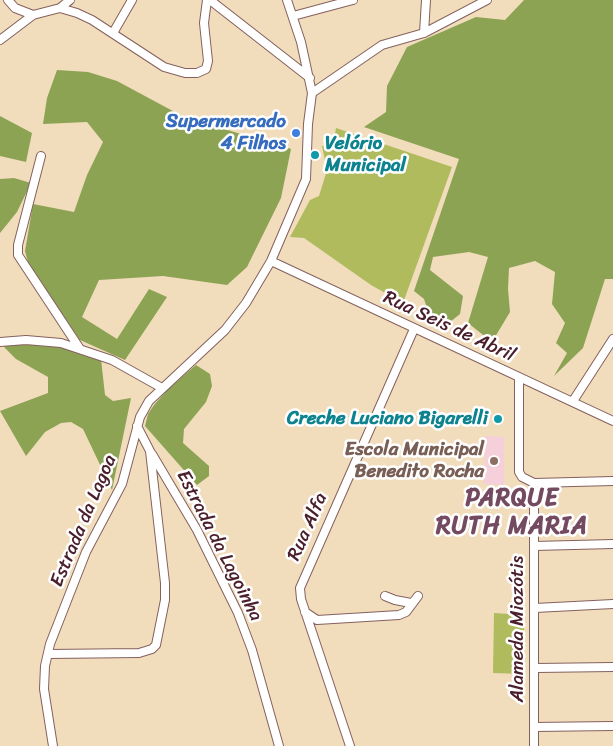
<!DOCTYPE html>
<html>
<head>
<meta charset="utf-8">
<style>
	body { margin:0 }
	canvas { display:block; background:#f1dcbc }
</style>
</head>
<body>
<canvas width="613" height="746"></canvas>
<script>
const ctx = document.querySelector('canvas').getContext('2d');
ctx.lineJoin = 'round';
function fillPath(path, color) {
  ctx.fillStyle = color;
  ctx.fill(path, 'evenodd');
}
function shape(rows) {
  const path = new Path2D();
  for (const r of rows) {
    path.moveTo(r[0], r[1]);
    for (let i = 2; i < r.length; i += 2) path.lineTo(r[i], r[i + 1]);
  }
  return path;
}
function trace(path, color, width, dash) {
  ctx.strokeStyle = color;
  ctx.lineWidth = width;
  ctx.lineCap = dash ? 'butt' : 'round';
  ctx.setLineDash(dash || []);
  ctx.stroke(path);
}
function write(font, color, halo, rows, align = 'center') {
  ctx.font = font + ' Sriracha,sans-serif';
  ctx.lineWidth = 5;
  ctx.setLineDash([]);
  ctx.textBaseline = 'middle';
  ctx.strokeStyle = halo;
  ctx.fillStyle = color;
  for (const [text, x, y, turn = 0] of rows) {
    ctx.save();
    ctx.translate(x, y);
    ctx.rotate((+turn || 0) * Math.PI / 180);
    ctx.textAlign = isNaN(turn) ? turn : align;
    if (halo) ctx.strokeText(text, 0, 0);
    ctx.fillText(text, 0, 0);
    ctx.restore();
  }
}
fillPath(shape([
	[485,436,504,437,504,485,484,484]
]), '#f5cfda');
fillPath(shape([
	[336,128,452,167,403,303,371,285,304,238,290,237,310,200,319,196,327,170,322,146,329,144,334,139],
	[494,613,524,615,524,674,493,673]
]), '#b0bb5d');
fillPath(shape([
	[524,0,613,0,613,279,605,279,583,348,554,376,567,353,556,343,565,323,552,304,555,272,535,261,509,268,508,289,510,312,492,342,468,323,488,257,469,252,433,257,430,270,463,296,460,314,450,322,428,311,424,299,414,291,459,159,364,127,386,112,387,86,407,47,476,17,505,20],
	[57,70,88,72,117,81,184,117,291,149,281,198,247,267,227,285,163,276,99,280,82,317,117,339,149,289,167,297,125,360,80,340,29,266,25,251,33,204,74,212,87,175,103,142,87,122,43,124,47,98],
	[0,116,32,133,26,162,0,156],
	[14,178,31,183,17,212,0,233,0,179],
	[8,344,58,346,101,359,105,395,113,401,131,398,112,490,83,429,71,422,61,423,45,432,26,456,0,411,48,393,48,377,16,359,4,347],
	[196,365,210,374,212,386,206,402,184,429,183,443,209,466,209,476,197,485,145,426,148,414,154,405,169,388]
]), '#8ca354');
const minor = shape([
	[8,0,15,8,33,15],
	[210,0,310,78],
	[60,8,77,13,92,20,164,67,185,73,197,73,206,69,208,61,204,23,207,0],
	[293,16,353,0],
	[113,33,132,0],
	[424,33,426,0],
	[0,40,33,15,60,8,70,0],
	[312,93,382,45,424,33,487,0],
	[41,156,18,245,18,255,80,349],
	[271,261,613,421],
	[0,342,26,340,61,343,112,360,162,388],
	[519,378,519,472,522,477,534,483,613,481],
	[573,401,613,339],
	[152,454,197,530,238,613,252,650,279,746],
	[534,483,534,746],
	[534,546,613,544],
	[385,596,395,600,411,603],
	[535,608,613,604],
	[305,612,317,620,399,615,406,612,418,596],
	[48,654,139,653,152,649,156,645,165,600,165,583,150,451,137,426],
	[536,668,613,667],
	[534,727,613,726],
	[53,746,44,689,45,666,50,644,86,552,122,484,140,417,149,401,225,330,246,303,271,261,306,179,308,124,312,93,301,42,287,0],
	[350,746,301,599,300,588,414,329]
]);
trace(minor, '#84615e', 10);
trace(minor, '#fff', 8);
for (const [x, y, r, color] of [
	[296,133,5,"#3f7fe0"],
	[315,155,5,"#0f9aa8"],
	[498,419,5,"#0f9aa8"],
	[494,461,5,"#8d6e63"]
]) {
  const dot = new Path2D();
  dot.arc(x, y, r, 0, 2 * Math.PI);
  ctx.fillStyle = color;
  ctx.fill(dot);
  trace(dot, '#fff', 2);
}
write('bold 19px', '#366cbe', '#fff', [
	["Supermercado",286,122],
	["4 Filhos",286,144]
], 'right');
write('bold 19px', '#0d838f', '#fff', [
	["Velório",325,144],
	["Municipal",325,166],
	["Creche Luciano Bigarelli",488,419,"right"]
], 'left');
write('19px', '#4a1f2b', '#fff', [
	["Rua Seis de Abril",449,327,25],
	["Estrada da Lagoa",84,521,-67],
	["Rua Alfa",308,527,-66],
	["Estrada da Lagoinha",219,546,63],
	["Alameda Miozótis",518,629,-90]
]);
write('bold 19px', '#785e54', '#fff', [
	["Escola Municipal",484,450],
	["Benedito Rocha",484,472]
], 'right');
ctx.letterSpacing = '1px';
write('bold 24px', '#744a60', '#fff', [
	["PARQUE",512,499],
	["RUTH MARIA",512,527]
]);
ctx.letterSpacing = '0px';
</script>
</body>
</html>
